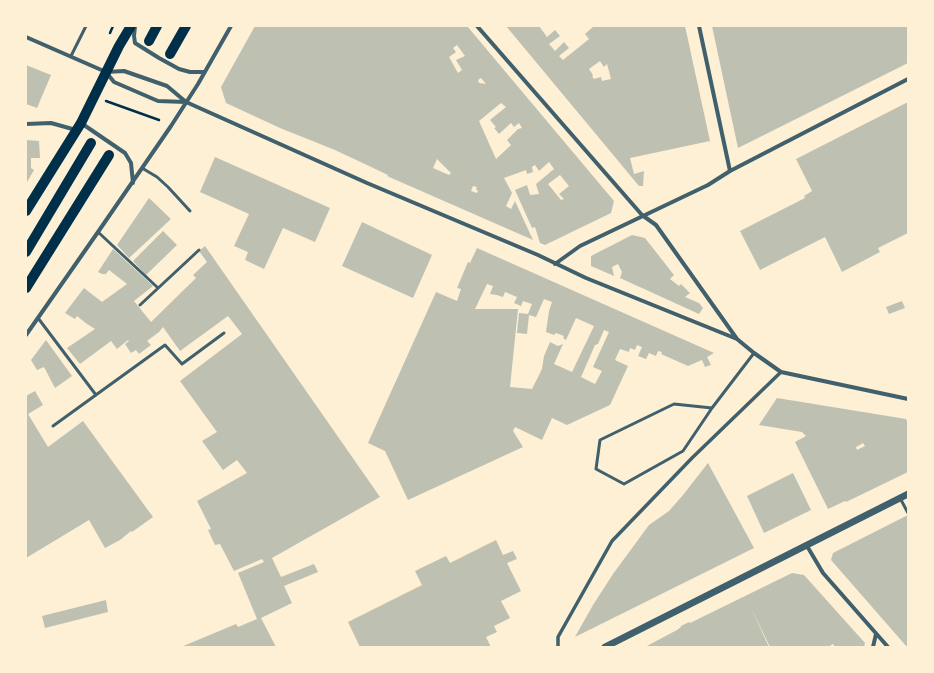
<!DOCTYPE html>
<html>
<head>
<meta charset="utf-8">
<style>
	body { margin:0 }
	#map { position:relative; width:934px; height:673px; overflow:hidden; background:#fdf0d5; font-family:"Asap Condensed",sans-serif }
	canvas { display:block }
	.frame { position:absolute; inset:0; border:27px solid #fdf0d5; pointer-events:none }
</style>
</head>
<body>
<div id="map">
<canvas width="934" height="673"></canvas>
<div class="frame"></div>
</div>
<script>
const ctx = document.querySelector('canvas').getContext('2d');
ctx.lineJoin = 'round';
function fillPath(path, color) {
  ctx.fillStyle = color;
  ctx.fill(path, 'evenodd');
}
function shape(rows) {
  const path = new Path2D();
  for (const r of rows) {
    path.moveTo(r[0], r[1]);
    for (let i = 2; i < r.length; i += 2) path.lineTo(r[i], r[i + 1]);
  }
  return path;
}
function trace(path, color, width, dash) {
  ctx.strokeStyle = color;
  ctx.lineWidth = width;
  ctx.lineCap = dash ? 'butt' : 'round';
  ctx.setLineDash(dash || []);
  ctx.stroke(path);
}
fillPath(shape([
	[255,26,467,26,614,201,611,213,545,245,540,243,535,227,532,228,515,190,527,185,530,195,539,194,536,184,554,169,549,162,539,171,535,165,532,167,533,172,527,174,526,170,504,178,512,193,506,206,511,209,515,201,533,240,387,176,388,175,335,150,280,128,226,103,221,87],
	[457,45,465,56,456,60,462,70,458,73,449,57,456,52,453,48],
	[481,78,486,84,479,83,478,80],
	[501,103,506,107,490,120,496,127,494,128,499,134,511,123,514,127,519,123,522,128,518,129,507,140,511,145,496,159,479,121],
	[437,159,451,173,449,175,433,168],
	[560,175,569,186,559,194,564,199,561,200,548,184],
	[473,186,477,187,476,189,478,191,477,193,471,191],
	[506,26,539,26,547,37,555,30,560,36,549,44,555,51,564,42,569,48,559,56,563,60,589,39,585,34,594,26,685,26,710,141,630,158,634,174,644,171,643,186,639,186],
	[600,61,604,67,607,64,611,79,602,81,601,77,594,79,592,76,593,75,589,69],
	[712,26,908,26,908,63,738,148],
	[26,65,51,75,37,108,26,104],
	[908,102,908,233,878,248,880,252,842,272,825,237,760,270,740,231,805,198,804,196,812,191,796,159],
	[26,140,39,141,40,158,31,158,31,168,34,170,26,184],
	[215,157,330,208,315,242,283,228,264,269,245,260,248,252,234,246,249,214,200,192],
	[149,198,171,219,129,258,117,245],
	[362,222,432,255,413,298,342,266],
	[163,231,177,245,146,275,133,261],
	[632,235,645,238,674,275,670,279,679,286,681,284,690,293,685,297,699,303,703,308,699,314,620,278,622,272,618,264,612,267,614,276,591,266,591,256],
	[205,246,380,497,272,558,281,577,314,564,318,572,284,586,292,603,261,618,276,647,181,647,236,624,238,627,257,619,238,573,264,562,262,559,234,571,220,544,215,545,208,530,211,529,197,501,247,473,237,460,223,470,202,441,217,432,180,381,242,334,228,316,180,351,163,327,159,332,147,341,151,345,139,354,136,350,131,353,125,344,129,341,128,340,117,349,111,341,80,364,67,348,95,329,87,324,77,316,75,319,65,313,84,288,102,302,127,284,109,270,106,274,102,274,98,272,113,249,153,286,134,301,151,322,196,278,193,275,207,262,199,251],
	[477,248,714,353,707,357,711,365,705,367,702,360,688,366,661,354,662,352,658,351,656,356,649,353,646,359,638,356,642,347,637,345,635,350,630,348,629,352,620,349,615,360,628,366,610,405,567,425,552,418,542,440,515,427,513,431,523,447,408,500,385,451,368,443,436,292,457,301,461,289,457,288,468,262,470,263],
	[487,284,493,286,490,294,497,295,503,297,505,292,517,297,514,303,521,306,523,301,532,304,528,314,519,313,517,333,527,334,529,315,536,317,544,299,552,302,549,311,546,332,554,335,556,333,564,336,563,338,566,340,576,318,594,326,572,372,554,364,563,344,558,346,550,342,544,356,542,369,532,389,510,387,518,309,475,309],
	[604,330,609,332,593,367,602,371,595,384,581,377,595,345,598,344],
	[902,301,905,308,889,314,886,307],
	[46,340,72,376,55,388,44,367,37,370,31,360],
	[35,391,43,405,28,414,48,447,83,421,153,517,132,532,131,531,120,540,105,548,89,520,26,558,26,396],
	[777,398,906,419,908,423,908,472,846,502,845,501,828,509,795,442,806,436,802,432,759,425],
	[863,443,865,446,857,450,856,447],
	[708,463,754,548,575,637,593,605,613,574,649,525,669,511,683,495],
	[793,473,811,510,764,533,747,496],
	[908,515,908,647,907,647,831,560,833,553],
	[496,540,503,555,513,551,517,559,507,563,521,591,501,601,510,618,494,626,497,632,486,637,491,647,360,647,348,622,422,585,415,571,446,556,450,563],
	[792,573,804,575,865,643,864,647,835,647,833,644,828,647,770,647,750,606,769,647,645,647,677,630,681,627,681,626,689,622,690,623],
	[106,600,108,612,45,628,42,616]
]), '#bec0b2');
trace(shape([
	[110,33,113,26],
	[106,101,159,120]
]), '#003049', 2.5);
trace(shape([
	[71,56,86,26],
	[142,168,157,177,168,187,190,211],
	[98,232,157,287],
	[140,305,199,250],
	[38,318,96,395],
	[712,408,674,404,600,440,596,469,624,484,683,451,712,408,754,353],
	[53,426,165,345,182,364,224,333],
	[900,498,908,513]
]), '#3f606c', 3);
trace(shape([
	[558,647,558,637,612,541,692,458,781,372]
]), '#3f606c', 3.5);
trace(shape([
	[135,26,134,36,135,43,159,58,179,69,190,72,205,72],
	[477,26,642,215,656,225,737,339],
	[699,26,730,171],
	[26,37,106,72,124,71,167,86,186,102,367,183,538,255,586,278,737,339,754,353,781,372,908,399],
	[106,72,114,82,158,101,186,102],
	[81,123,125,153,131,163,133,183],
	[26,124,51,123,76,130],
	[555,264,580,246,708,185,730,171,908,79],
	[26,335,98,232,171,126,198,84,231,26],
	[807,546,823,573,888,647],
	[873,647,876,634]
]), '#3f606c', 4);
trace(shape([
	[605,647,908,494]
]), '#3f606c', 7);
trace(shape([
	[149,41,157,26],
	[170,54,186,26],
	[26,211,81,123,119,46,131,26],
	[26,252,91,143],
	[26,288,109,155]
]), '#003049', 10);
</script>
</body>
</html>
